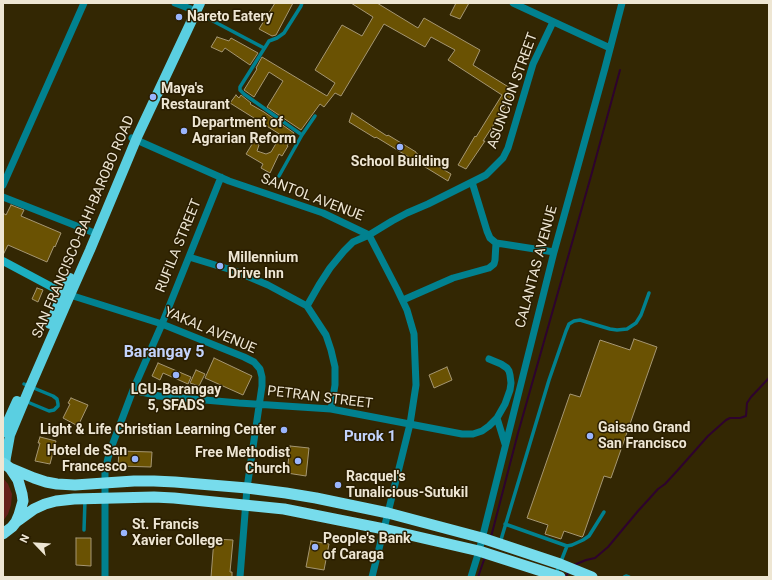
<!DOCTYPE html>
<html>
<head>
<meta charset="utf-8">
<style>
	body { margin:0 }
	#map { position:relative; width:772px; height:580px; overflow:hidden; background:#332703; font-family:Roboto,sans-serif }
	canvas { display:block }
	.frame { position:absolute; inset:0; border:4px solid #eee6d3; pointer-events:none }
	.north { position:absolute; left:16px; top:524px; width:40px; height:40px; -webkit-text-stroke:3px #291d00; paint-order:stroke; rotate:295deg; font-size:11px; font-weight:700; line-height:16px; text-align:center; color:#eee6d3 }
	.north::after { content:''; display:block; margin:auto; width:14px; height:18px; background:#eee6d3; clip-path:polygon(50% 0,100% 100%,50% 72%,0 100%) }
</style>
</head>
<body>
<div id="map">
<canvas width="772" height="580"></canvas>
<div class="frame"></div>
<div class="north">N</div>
</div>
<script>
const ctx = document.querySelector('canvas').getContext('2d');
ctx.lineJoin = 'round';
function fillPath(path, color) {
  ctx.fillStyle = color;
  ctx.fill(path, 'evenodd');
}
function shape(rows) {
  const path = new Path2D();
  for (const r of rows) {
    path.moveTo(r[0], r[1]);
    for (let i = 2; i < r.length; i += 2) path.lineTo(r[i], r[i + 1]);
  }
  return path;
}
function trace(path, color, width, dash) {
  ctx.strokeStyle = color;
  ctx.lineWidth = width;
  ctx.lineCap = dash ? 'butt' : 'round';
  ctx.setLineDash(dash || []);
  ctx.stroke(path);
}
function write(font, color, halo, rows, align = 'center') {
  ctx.font = font + ' Roboto,sans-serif';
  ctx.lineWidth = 3;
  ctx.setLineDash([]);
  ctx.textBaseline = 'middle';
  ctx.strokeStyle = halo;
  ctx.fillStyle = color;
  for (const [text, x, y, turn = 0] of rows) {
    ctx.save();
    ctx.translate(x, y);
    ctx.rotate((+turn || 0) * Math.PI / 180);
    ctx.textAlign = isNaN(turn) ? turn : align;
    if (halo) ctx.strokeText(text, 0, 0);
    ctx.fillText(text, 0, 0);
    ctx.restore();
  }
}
fillPath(shape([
	[3,478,8,484,12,494,11,505,8,514,3,521]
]), '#66201a');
trace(shape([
	[491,537,518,433,591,176,620,70],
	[574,565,586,560,595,558,608,547,638,511,649,499,658,489,665,484,677,471,708,436,726,420,730,418,740,418,746,416,747,403,751,397,769,378],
	[478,577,485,557],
	[565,577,569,572]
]), '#2e032e', 2);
const building = shape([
	[275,3,293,3,276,35,272,36,259,29,275,3],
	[351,3,377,3,418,28,424,18,480,50,473,65,515,91,505,105,506,106,483,141,485,141,466,169,458,165,475,136,476,137,502,95,448,60,455,50,431,37,425,47,384,24,341,96,335,93,324,107,320,104,301,130,267,107,283,81,269,72,254,97,244,90,257,69,256,68,262,57,327,96,335,83,315,70,342,25,362,36,373,17,351,3],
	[456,3,469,3,460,19,450,15,456,3],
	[217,37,229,41,231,38,258,53,250,65,225,48,222,52,211,47,217,37],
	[236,95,239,98,241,95,251,103,250,104,264,112,294,133,287,146,288,146,282,156,279,154,270,173,261,168,263,164,246,154,254,141,259,145,257,151,266,154,271,152,281,135,230,103,236,95],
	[352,113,387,136,388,135,416,152,416,153,451,174,448,181,376,137,375,138,349,122,352,113],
	[11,205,24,210,21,216,61,233,55,247,54,246,47,262,8,245,3,255,3,213,6,215,11,205],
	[37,288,43,290,38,302,32,299,37,288],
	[634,339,657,347,611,478,604,476,583,536,582,537,564,531,561,539,545,534,548,525,527,518,570,394,580,397,600,340,630,350,634,339],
	[214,358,252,376,243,395,205,378,214,358],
	[158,363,191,377,188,384,163,373,160,380,152,376,158,363],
	[447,367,452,380,434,388,429,375,447,367],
	[196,370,205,374,199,386,190,383,196,370],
	[71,398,88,405,78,426,63,418,70,404,68,403,71,398],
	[40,437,56,441,50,464,35,461,40,443,38,443,40,437],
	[290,446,309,448,306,476,287,473,290,446],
	[119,451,152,452,151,467,118,466,119,451],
	[76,538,91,538,91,566,76,565,76,538],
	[214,539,233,540,230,572,232,572,232,577,211,577,214,539],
	[311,541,329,544,324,570,306,567,311,541]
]);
fillPath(building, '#6a5203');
trace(building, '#a59672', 1);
trace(shape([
	[196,12,264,48],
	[302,135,244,94,240,90,240,87,269,41,277,38,284,33,301,6,302,3],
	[279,176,302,135,315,116],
	[24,384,53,396,57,399,58,404,58,406,54,410,49,411,25,401],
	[505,524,567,546,572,545,583,540,589,536,604,512],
	[84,530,85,500],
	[500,543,549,380,566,331,569,324,574,321,580,320,610,329,617,330,627,329,636,323,641,315,649,293],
	[556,574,567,546],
	[624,577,626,576,629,577]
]), '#01818f', 3.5);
trace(shape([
	[175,3,191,9],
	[513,3,610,48],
	[132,138,229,181,323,213,369,235,397,289,407,310,414,334,416,385,410,424,372,577],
	[472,182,487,231,490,238,496,243,503,244,554,252],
	[3,185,84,3],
	[3,197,97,234],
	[189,257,235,271,268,285,307,306,326,335,331,350,335,367,335,385,331,409],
	[70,295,162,324,244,357,254,362,260,369,262,377,262,386,247,488,240,577],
	[403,300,453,278,489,268,494,264,495,260,496,243],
	[307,306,319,285,330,268,344,251,353,242,369,235,392,221,407,213,428,204,486,175,503,158,508,148,533,64,553,22],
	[133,390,159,396,239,403,331,409,462,434,473,434,482,431,489,426,497,418,505,404,510,390,511,383,510,375,509,371,507,368,501,364,489,359],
	[497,418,505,444],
	[105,577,105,471,108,458,113,443,133,390,162,324,221,177],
	[471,577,479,551,554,252,605,68,622,3]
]), '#01818f', 7);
trace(shape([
	[3,261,63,293,68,294]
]), '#1cafc1', 8);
trace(shape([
	[50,324,63,293,70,278],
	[3,432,17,401],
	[5,465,6,457,10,435,30,387,70,295,90,250,138,135,200,3]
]), '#5acfe1', 10);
trace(shape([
	[3,463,10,468,18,480,22,494,23,501,19,515,16,522,12,527,3,534],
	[10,468,34,478,46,482,57,484,75,485,134,481,154,481,175,482,247,488,286,493,316,498,388,513,482,538,560,564,592,577],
	[16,522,34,509,45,504,56,501,74,499,154,497,174,498,284,509,384,529,479,551,560,577]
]), '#77dcec', 11);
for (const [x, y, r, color] of [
	[179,17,4,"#9ab5fd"],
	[153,97,4,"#9ab5fd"],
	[184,131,4,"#9ab5fd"],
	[400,147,4,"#9ab5fd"],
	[220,266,4,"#9ab5fd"],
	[176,375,4,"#9ab5fd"],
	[284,430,4,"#9ab5fd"],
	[590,436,4,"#9ab5fd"],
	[135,459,4,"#9ab5fd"],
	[298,461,4,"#9ab5fd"],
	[338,485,4,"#9ab5fd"],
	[124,533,4,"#9ab5fd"],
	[315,547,4,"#9ab5fd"]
]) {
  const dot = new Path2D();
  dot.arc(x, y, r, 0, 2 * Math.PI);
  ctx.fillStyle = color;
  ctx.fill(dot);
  trace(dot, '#291d00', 1.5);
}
write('bold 14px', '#eee6d3', '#291d00', [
	["Nareto Eatery",187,17],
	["Maya's",161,89],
	["Restaurant",161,105],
	["Department of",192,123],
	["Agrarian Reform",192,139],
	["School Building",400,162,"center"],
	["Millennium",228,258],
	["Drive Inn",228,274],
	["LGU-Barangay",176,390,"center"],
	["5, SFADS",176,406,"center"],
	["Gaisano Grand",598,428],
	["San Francisco",598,444],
	["Light & Life Christian Learning Center",276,430,"right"],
	["Hotel de San",127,451,"right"],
	["Francesco",127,467,"right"],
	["Free Methodist",290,453,"right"],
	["Church",290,469,"right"],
	["Racquel's",346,477],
	["Tunalicious-Sutukil",346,493],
	["St. Francis",132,525],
	["Xavier College",132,541],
	["People's Bank",323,539],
	["of Caraga",323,555]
], 'left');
write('14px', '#eee6d3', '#291d00', [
	["ASUNCION STREET",513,91,-70],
	["SANTOL AVENUE",312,198,21],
	["SAN FRANCISCO-BAHI-BAROBO ROAD",84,227,-67],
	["RUFILA STREET",179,246,-68],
	["CALANTAS AVENUE",537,267,-75],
	["YAKAL AVENUE",210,331,23],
	["PETRAN STREET",320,398,7]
]);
write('bold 15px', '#c3d3fc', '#291d00', [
	["Purok 1",370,437]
]);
write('bold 16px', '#c3d3fc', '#291d00', [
	["Barangay 5",164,353]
]);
</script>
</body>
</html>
